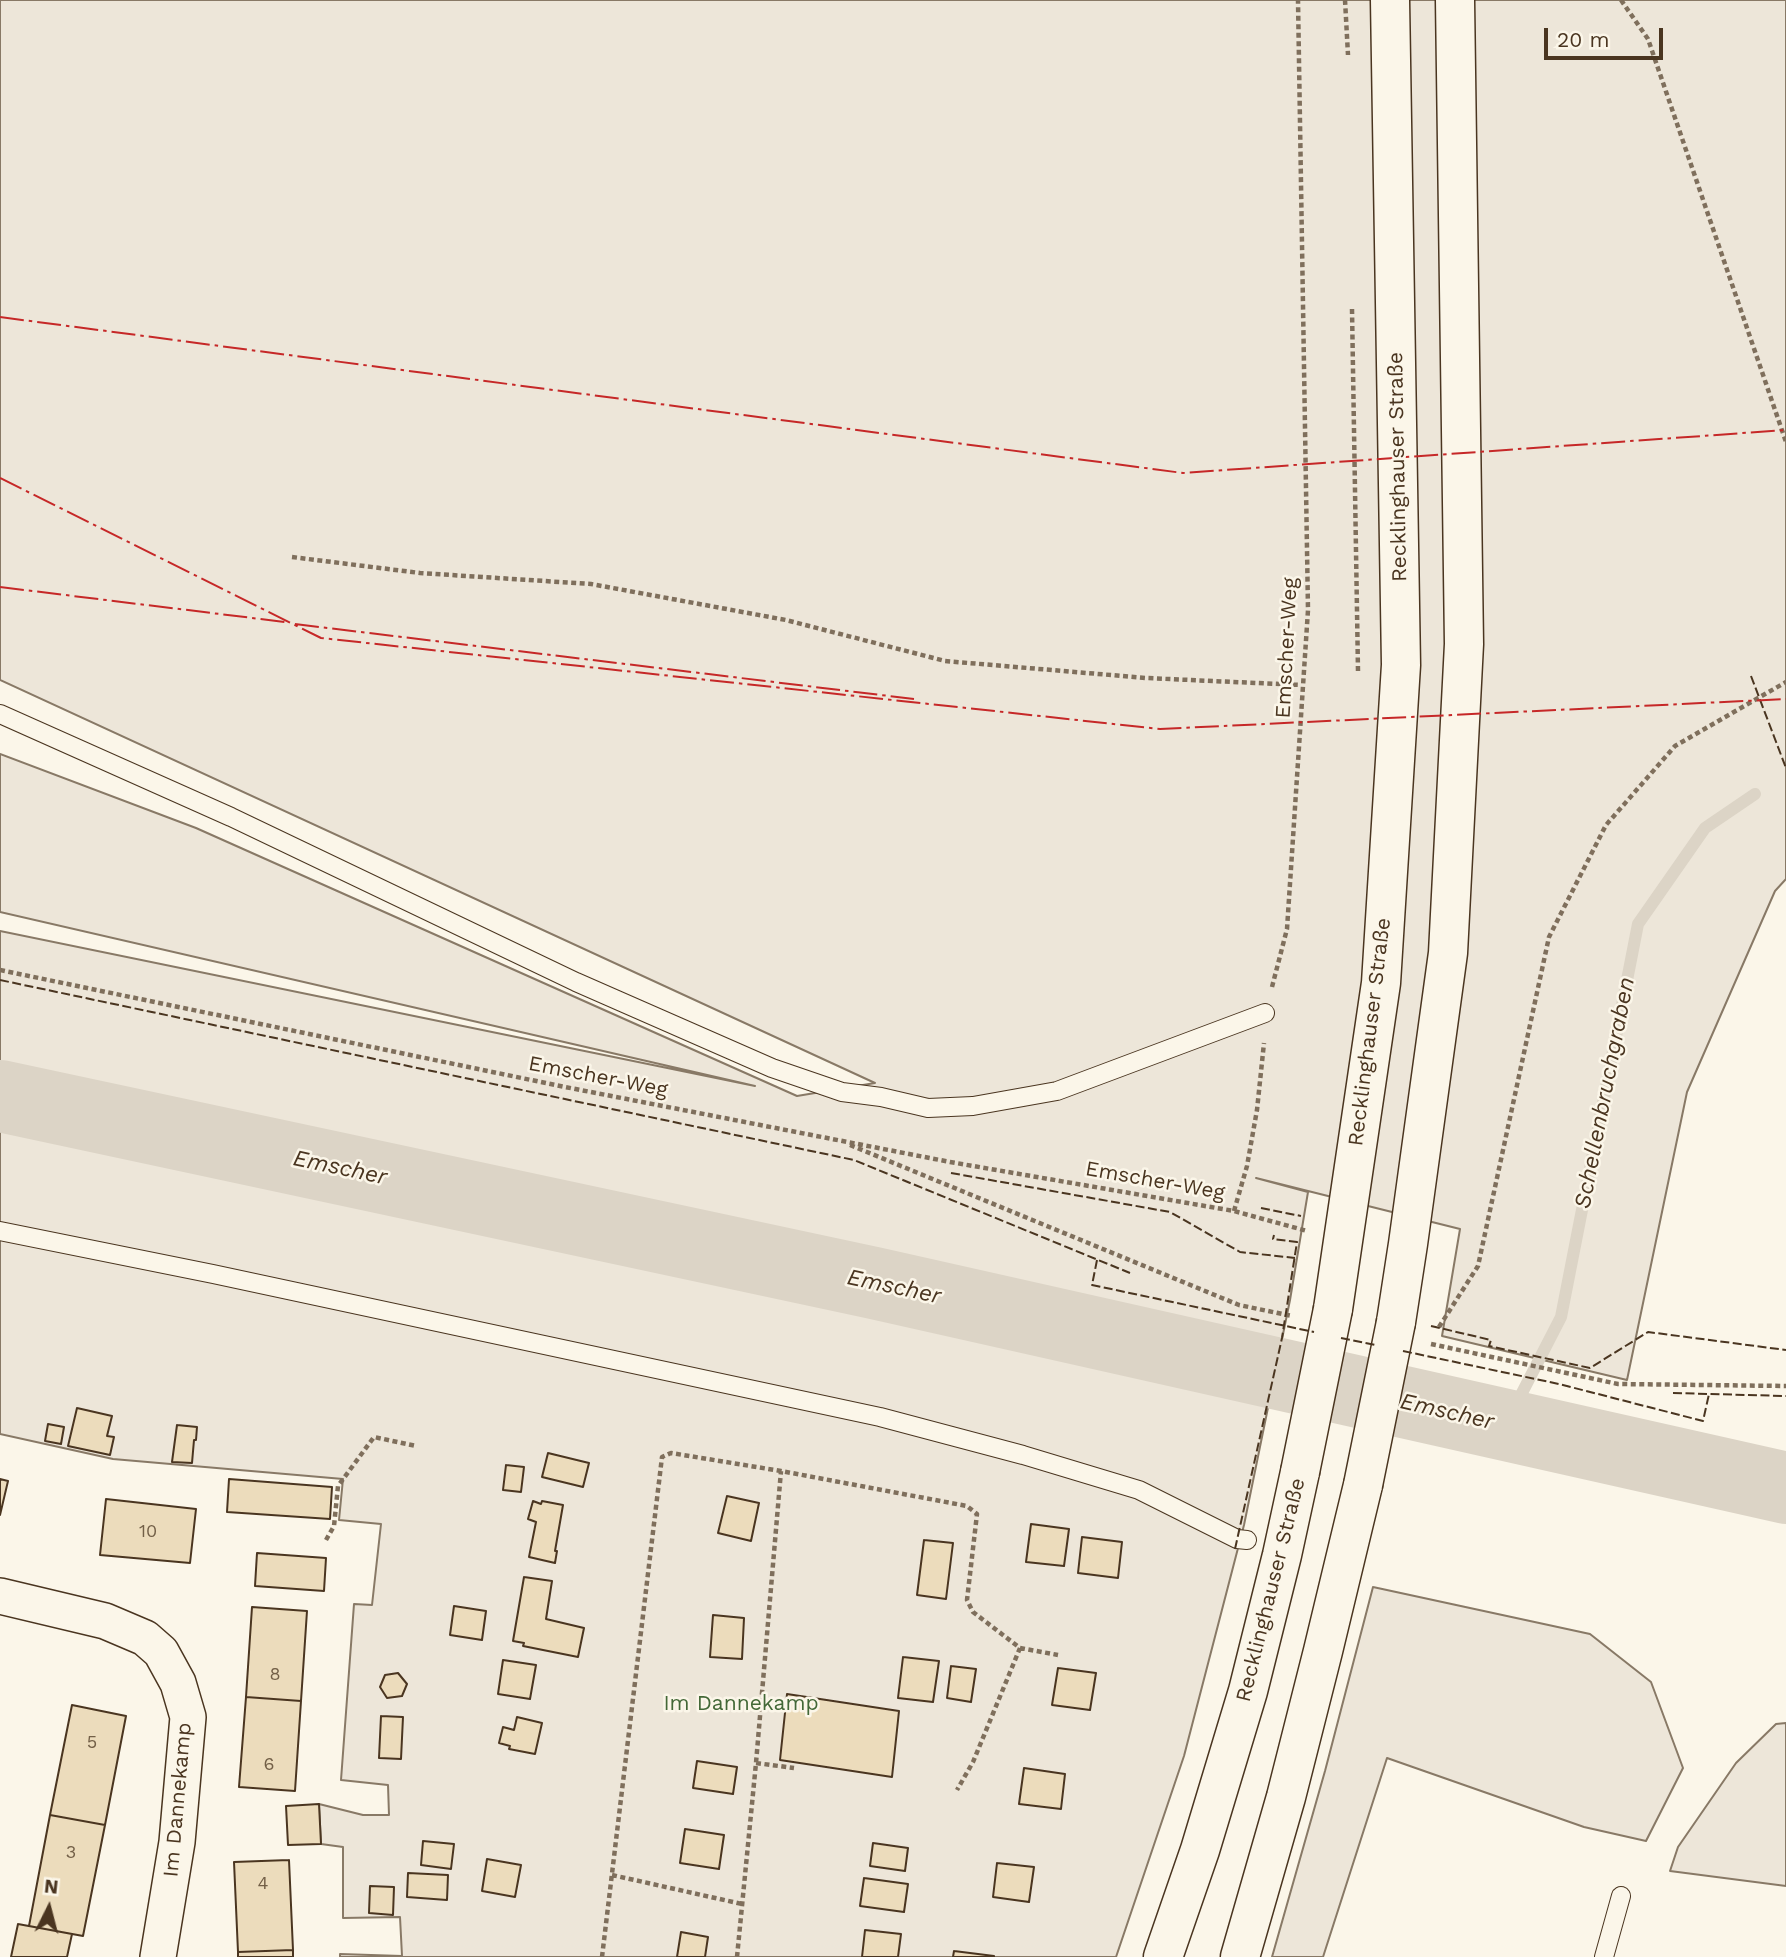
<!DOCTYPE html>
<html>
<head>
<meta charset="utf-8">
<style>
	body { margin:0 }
	#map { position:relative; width:1786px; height:1957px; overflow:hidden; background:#fbf6e9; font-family:"Work Sans",sans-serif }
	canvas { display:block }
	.north { position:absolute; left:14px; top:1873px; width:70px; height:70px; -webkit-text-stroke:5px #fbf6e9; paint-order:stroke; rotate:6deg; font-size:19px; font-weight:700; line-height:28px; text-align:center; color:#4a3520 }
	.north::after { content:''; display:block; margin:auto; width:24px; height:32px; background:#4a3520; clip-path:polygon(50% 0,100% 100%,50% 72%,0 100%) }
	.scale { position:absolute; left:1544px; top:28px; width:119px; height:32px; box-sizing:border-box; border:4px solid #4a3520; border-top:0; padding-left:9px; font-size:21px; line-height:24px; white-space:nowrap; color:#4a3520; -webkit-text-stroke:5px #fbf6e9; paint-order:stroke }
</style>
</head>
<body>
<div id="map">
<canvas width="1786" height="1957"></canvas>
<div class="north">N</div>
<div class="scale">20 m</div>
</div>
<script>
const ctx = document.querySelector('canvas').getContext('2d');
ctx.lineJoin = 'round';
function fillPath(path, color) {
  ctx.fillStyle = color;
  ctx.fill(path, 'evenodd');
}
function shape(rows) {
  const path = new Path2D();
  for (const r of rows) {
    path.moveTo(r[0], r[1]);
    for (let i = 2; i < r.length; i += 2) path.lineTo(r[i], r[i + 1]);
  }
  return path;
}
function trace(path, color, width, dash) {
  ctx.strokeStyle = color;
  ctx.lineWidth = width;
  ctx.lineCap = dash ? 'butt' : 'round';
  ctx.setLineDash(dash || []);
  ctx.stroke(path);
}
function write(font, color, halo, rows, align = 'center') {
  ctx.font = font + ' "Work Sans",sans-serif';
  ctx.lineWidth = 5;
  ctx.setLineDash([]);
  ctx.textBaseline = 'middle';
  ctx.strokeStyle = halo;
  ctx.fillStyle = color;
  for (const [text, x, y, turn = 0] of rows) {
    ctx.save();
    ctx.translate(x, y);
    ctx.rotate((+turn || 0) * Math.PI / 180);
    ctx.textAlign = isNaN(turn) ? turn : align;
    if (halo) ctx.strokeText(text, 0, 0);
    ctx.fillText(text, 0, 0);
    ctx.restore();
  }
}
const green = shape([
	[0,0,1786,0,1786,879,1775,891,1687,1092,1627,1380,1442,1336,1460,1229,1256,1178,1308,1192,1290,1300,1244,1525,1184,1756,1116,1957,340,1957,340,1954,402,1956,400,1917,343,1918,343,1847,321,1844,319,1804,363,1815,389,1815,388,1785,341,1780,354,1604,372,1605,381,1524,339,1520,343,1479,113,1459,0,1434,0,931,755,1086,0,912,0,754,196,828,797,1096,875,1083,0,680,0,0],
	[1373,1587,1590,1634,1651,1682,1683,1768,1646,1841,1584,1827,1387,1758,1323,1957,1272,1957,1325,1771,1373,1587],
	[1786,1723,1786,1886,1670,1871,1678,1847,1736,1763,1776,1724,1786,1723]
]);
fillPath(green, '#ede6d9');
trace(green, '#887966', 2);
trace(shape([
	[1505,1426,1561,1317,1638,924,1705,828,1755,794]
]), '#dcd4c6', 12);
trace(shape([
	[0,1096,874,1283,1786,1488]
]), '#dcd4c6', 72);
const building = shape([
	[77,1408,112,1416,107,1436,114,1437,110,1455,68,1446,77,1408],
	[48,1424,64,1427,61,1444,45,1441,48,1424],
	[177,1425,197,1427,196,1440,194,1440,192,1463,172,1462,177,1425],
	[548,1453,589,1463,583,1487,542,1477,548,1453],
	[506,1465,524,1467,521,1492,503,1490,506,1465],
	[0,1479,8,1481,0,1515,0,1479],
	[229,1479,332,1487,330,1519,227,1512,229,1479],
	[727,1496,759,1503,751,1541,718,1533,727,1496],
	[106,1499,196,1509,190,1563,100,1555,106,1499],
	[533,1501,541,1504,542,1501,563,1505,555,1551,557,1551,555,1563,529,1557,536,1522,528,1519,533,1501],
	[1031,1524,1069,1529,1064,1566,1026,1562,1031,1524],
	[1082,1537,1122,1542,1118,1578,1078,1573,1082,1537],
	[924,1540,953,1543,946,1599,917,1595,924,1540],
	[257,1553,326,1558,324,1591,255,1586,257,1553],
	[524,1577,552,1581,546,1619,584,1628,578,1657,523,1646,524,1643,513,1641,524,1577],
	[454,1606,486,1611,482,1640,450,1635,454,1606],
	[252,1607,307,1611,301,1701,246,1697,252,1607],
	[713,1615,744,1618,742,1659,710,1657,713,1615],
	[903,1657,939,1661,933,1702,898,1698,903,1657],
	[503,1660,536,1665,530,1699,498,1694,503,1660],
	[951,1666,976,1669,971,1702,947,1698,951,1666],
	[1058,1668,1096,1673,1090,1710,1052,1705,1058,1668],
	[398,1673,407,1684,402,1696,387,1698,380,1687,385,1675,398,1673],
	[787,1694,899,1711,892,1777,780,1760,787,1694],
	[246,1697,301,1701,295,1791,239,1787,246,1697],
	[72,1705,126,1716,105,1825,50,1815,72,1705],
	[381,1716,403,1717,401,1759,379,1758,381,1716],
	[517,1717,542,1723,535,1754,509,1749,510,1746,499,1743,503,1727,514,1730,517,1717],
	[697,1761,737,1767,733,1794,693,1788,697,1761],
	[1024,1768,1065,1774,1061,1809,1019,1804,1024,1768],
	[319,1804,321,1844,288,1845,286,1806,319,1804],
	[50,1815,105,1825,83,1936,29,1926,50,1815],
	[685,1829,724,1835,719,1869,680,1863,685,1829],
	[423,1841,454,1844,451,1869,421,1865,423,1841],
	[873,1843,908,1848,905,1871,870,1866,873,1843],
	[487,1859,521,1865,515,1897,482,1891,487,1859],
	[289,1860,293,1950,238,1952,234,1862,289,1860],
	[997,1863,1034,1867,1029,1902,993,1897,997,1863],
	[408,1873,448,1875,447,1900,407,1897,408,1873],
	[864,1878,908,1884,904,1912,860,1906,864,1878],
	[370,1886,394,1887,393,1915,369,1913,370,1886],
	[18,1924,72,1934,67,1957,11,1957,18,1924],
	[865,1930,901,1934,898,1957,862,1957,865,1930],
	[681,1932,708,1937,705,1957,677,1957,681,1932],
	[293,1950,293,1957,238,1957,238,1952,293,1950],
	[954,1951,994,1956,994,1957,953,1957,954,1951]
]);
fillPath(building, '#ecdcbc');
trace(building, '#4a3520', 2);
const lane = shape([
	[0,714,231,817,576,982,772,1068,842,1092,881,1097,928,1108,973,1106,1057,1091,1265,1013],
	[0,1231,213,1274,880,1417,1023,1455,1139,1490,1237,1539,1247,1540],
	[1604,1957,1621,1896]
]);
const street = shape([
	[0,1596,105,1621,145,1638,161,1652,178,1683,188,1717,177,1842,158,1957]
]);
const secondary = shape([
	[1333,1309,1381,983,1401,665,1390,0],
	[1396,1322,1408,1244,1448,953,1464,644,1455,0],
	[1163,1957,1200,1850,1248,1691,1282,1555,1300,1472],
	[1240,1957,1286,1797,1323,1651,1363,1485]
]);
trace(lane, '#4a3520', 20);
trace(street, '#4a3520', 38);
trace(secondary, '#4a3520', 41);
trace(shape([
	[1345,0,1348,55],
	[1621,0,1648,39,1786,442],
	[1352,309,1358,671],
	[292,557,420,573,591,584,786,620,945,661,1146,678,1301,685],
	[0,970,565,1087,950,1162,1234,1211,1307,1231],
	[1272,987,1287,929,1308,610,1298,0],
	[850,1145,1239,1305,1292,1316],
	[1234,1211,1247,1166,1257,1110,1264,1043],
	[1439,1327,1478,1266,1549,937,1606,825,1675,746,1786,682],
	[1431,1344,1618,1384,1786,1386],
	[326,1540,334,1526,338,1486,374,1437,416,1446],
	[1020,1648,1058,1655],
	[756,1763,794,1768],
	[612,1875,742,1904],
	[602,1957,662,1457,671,1453,781,1471,967,1506,977,1514,967,1600,973,1612,1020,1648,973,1762,957,1790],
	[737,1957,756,1763,781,1471]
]), '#7f6f5c', 4.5, [5, 3.5]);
trace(lane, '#fbf6e9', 18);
trace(street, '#fbf6e9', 35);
trace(secondary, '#fbf6e9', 38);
const secondaryBridge = shape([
	[1300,1472,1333,1309],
	[1363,1485,1396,1322]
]);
trace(secondaryBridge, '#4a3520', 41, []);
trace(secondaryBridge, '#fbf6e9', 38);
trace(shape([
	[1751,676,1786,768],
	[0,980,854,1160,1130,1273],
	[951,1173,1170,1212,1240,1252,1295,1258],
	[1261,1208,1301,1216],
	[1097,1260,1092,1285,1314,1332],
	[1431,1326,1491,1340,1489,1346,1590,1368,1648,1332,1786,1350],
	[1341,1338,1376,1345],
	[1403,1351,1559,1384,1703,1421,1709,1394],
	[1673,1393,1786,1396],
	[1235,1549,1282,1338,1297,1242,1273,1239,1274,1235]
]), '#4a3520', 2, [9, 3.5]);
trace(shape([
	[0,317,1183,473,1786,430],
	[0,478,321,638,1160,729,1786,699],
	[0,587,285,622],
	[295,624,914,699]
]), '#c62828', 2, [24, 5, 3.5, 5]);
write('18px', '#725f47', null, [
	["10",148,1532],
	["8",275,1675],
	["5",92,1743],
	["6",269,1765],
	["3",71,1853],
	["4",263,1884]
]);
write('21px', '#4a3520', '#fbf6e9', [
	["Recklinghauser Straße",1398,467,-91],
	["Emscher-Weg",1287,648,-87],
	["Recklinghauser Straße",1370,1032,-83],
	["Emscher-Weg",598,1077,11],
	["Emscher-Weg",1155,1181,10],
	["Recklinghauser Straße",1271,1590,-76],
	["Im Dannekamp",178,1800,-85]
]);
write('21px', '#436837', '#fbf6e9', [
	["Im Dannekamp",741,1704]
]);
write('italic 23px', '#4a3520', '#fbf6e9', [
	["Schellenbruchgraben",1605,1093,-79],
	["Emscher",340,1168,12],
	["Emscher",894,1287,12],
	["Emscher",1447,1412,13]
]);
</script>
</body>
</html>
